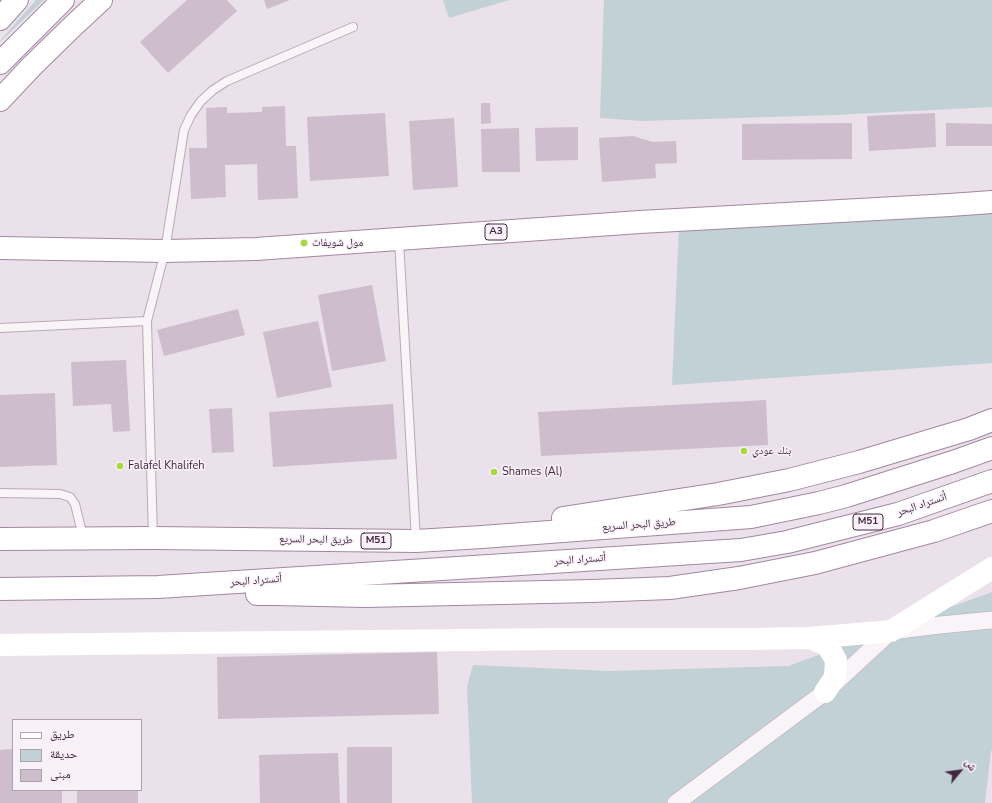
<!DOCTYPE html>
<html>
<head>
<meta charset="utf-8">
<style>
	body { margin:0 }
	#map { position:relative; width:992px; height:803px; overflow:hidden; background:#ebe1ea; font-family:"Nunito Sans","Noto Naskh Arabic",sans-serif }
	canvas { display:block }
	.legend { position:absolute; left:12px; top:719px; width:130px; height:72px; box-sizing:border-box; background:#f8f1f8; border:1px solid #b0a1af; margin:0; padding:5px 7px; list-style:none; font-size:12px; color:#442841 }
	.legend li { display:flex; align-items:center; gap:8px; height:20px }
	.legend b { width:20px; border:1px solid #b0a1af }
	.north { position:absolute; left:940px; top:751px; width:40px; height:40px; -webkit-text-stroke:3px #f8f1f8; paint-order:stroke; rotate:61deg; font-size:11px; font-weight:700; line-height:16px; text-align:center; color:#442841 }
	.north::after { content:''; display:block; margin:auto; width:14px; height:18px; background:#442841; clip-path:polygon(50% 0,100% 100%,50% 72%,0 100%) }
</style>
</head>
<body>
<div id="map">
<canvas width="992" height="803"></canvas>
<ul class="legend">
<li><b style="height:5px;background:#fff"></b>طريق</li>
<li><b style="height:11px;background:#c1d1d5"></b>حديقة</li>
<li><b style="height:11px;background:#cebecd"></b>مبنى</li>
</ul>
<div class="north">ش</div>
</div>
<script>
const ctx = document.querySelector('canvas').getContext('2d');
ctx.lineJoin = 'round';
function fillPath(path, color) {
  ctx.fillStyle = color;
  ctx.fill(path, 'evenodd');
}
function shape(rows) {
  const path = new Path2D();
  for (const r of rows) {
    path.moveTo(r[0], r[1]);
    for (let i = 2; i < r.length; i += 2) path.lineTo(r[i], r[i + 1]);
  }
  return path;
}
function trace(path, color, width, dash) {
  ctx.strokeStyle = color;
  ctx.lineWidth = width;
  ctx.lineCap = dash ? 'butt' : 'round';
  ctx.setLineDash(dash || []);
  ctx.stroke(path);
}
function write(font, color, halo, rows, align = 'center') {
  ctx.font = font + ' "Nunito Sans","Noto Naskh Arabic",sans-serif';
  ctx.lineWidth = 3;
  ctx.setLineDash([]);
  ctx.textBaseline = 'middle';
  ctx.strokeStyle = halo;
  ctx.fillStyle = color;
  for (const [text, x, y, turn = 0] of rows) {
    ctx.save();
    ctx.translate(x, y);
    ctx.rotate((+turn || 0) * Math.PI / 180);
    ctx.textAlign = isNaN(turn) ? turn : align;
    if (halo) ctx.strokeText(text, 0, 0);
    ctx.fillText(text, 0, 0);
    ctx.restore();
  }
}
fillPath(shape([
	[36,0,44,0,0,42,0,41],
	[443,0,509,0,449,18],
	[604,0,992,0,992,107,834,115,642,121,600,118],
	[992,199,992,363,672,385,679,224],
	[992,592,992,751,991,751,985,803,472,803,467,686,473,665,609,671,788,666]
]), '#c1d1d5');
fillPath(shape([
	[187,0,227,0,237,11,168,73,140,42],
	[264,0,290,0,267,9],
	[481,103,490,103,491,123,481,124],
	[285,106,286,146,296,146,298,198,258,200,257,164,225,165,226,197,191,199,189,148,207,148,206,108,227,107,227,113,262,112,262,107],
	[385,113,389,176,310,181,307,117],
	[935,113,936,147,869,151,867,116],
	[454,118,458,187,413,190,409,121],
	[852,123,852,159,742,160,742,124],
	[946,123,992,124,992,146,946,146],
	[578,127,578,160,536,161,535,128],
	[519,128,520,172,482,172,481,129],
	[633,136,653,142,676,141,677,163,655,164,656,178,602,182,599,138],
	[372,285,386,361,332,371,318,295],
	[238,309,245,335,164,356,157,330],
	[318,321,332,387,277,398,263,332],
	[126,360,130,431,113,432,111,404,73,406,71,362],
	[55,393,57,465,0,467,0,395],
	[766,400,768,445,541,456,538,412],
	[393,404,397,459,273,467,269,412],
	[232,408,234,452,212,453,209,409],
	[437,652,439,714,218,719,217,657],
	[347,747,392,747,392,803,347,803],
	[13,749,13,790,62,790,62,803,0,803,0,750],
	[338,753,340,803,260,803,259,755],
	[77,790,138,790,138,803,77,803]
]), '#cebecd');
const lane = shape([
	[399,240,416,540],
	[0,328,147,321],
	[0,493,60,494,70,497,75,504,83,537],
	[153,537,147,321,165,251,184,130,191,115,201,101,213,90,227,81,353,27]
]);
const street = shape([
	[676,803,825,692,891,631,940,625,992,620]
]);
const highway = shape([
	[0,19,17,0],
	[0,63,63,0],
	[0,100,31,67,73,26,101,0],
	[0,248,165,251,256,249,640,222,950,205,992,202],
	[563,518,718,494,789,480,859,462,969,429,992,420],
	[0,539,153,538,416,541,482,537,751,517,819,503,846,496,953,462,992,448],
	[0,589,158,587,741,550,787,542,898,514,992,481],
	[257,594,275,594,365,596,592,591,670,588,739,578,815,563,934,531,992,511]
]);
trace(lane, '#b9aab7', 10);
trace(street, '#b9aab7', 18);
trace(highway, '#a387a1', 24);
trace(lane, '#f9f4f8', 8);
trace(street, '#f9f4f8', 17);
trace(shape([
	[810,638,827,645,836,660,835,677,825,692],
	[0,645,559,639,751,639,810,638,891,631,992,568]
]), '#fff', 22);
trace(highway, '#fff', 22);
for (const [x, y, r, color] of [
	[304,243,4,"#a7d93d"],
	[744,451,4,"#a7d93d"],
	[120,466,4,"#a7d93d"],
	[494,472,4,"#a7d93d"]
]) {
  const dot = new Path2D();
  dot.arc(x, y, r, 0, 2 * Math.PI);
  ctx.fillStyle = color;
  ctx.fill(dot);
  trace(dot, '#f8f1f8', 1.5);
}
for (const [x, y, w] of [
	[496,232,22],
	[868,522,30],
	[376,541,30]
]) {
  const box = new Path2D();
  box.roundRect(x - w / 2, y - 8, w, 16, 3);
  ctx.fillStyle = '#f8f1f8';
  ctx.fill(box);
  trace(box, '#442841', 1);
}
write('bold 10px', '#442841', null, [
	["A3",496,232],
	["M51",868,522],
	["M51",376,541]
]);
write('11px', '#442841', '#f8f1f8', [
	["مول شويفات",312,243],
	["بنك عودي",752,451],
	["Falafel Khalifeh",128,466],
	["Shames (Al)",502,472]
], 'left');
write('11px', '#442841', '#f8f1f8', [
	["أتستراد البحر",922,505,-19],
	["طريق البحر السريع",639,525,-4],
	["طريق البحر السريع",316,540,1],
	["أتستراد البحر",580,560,-4],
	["أتستراد البحر",256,581,-4]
]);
</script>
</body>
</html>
